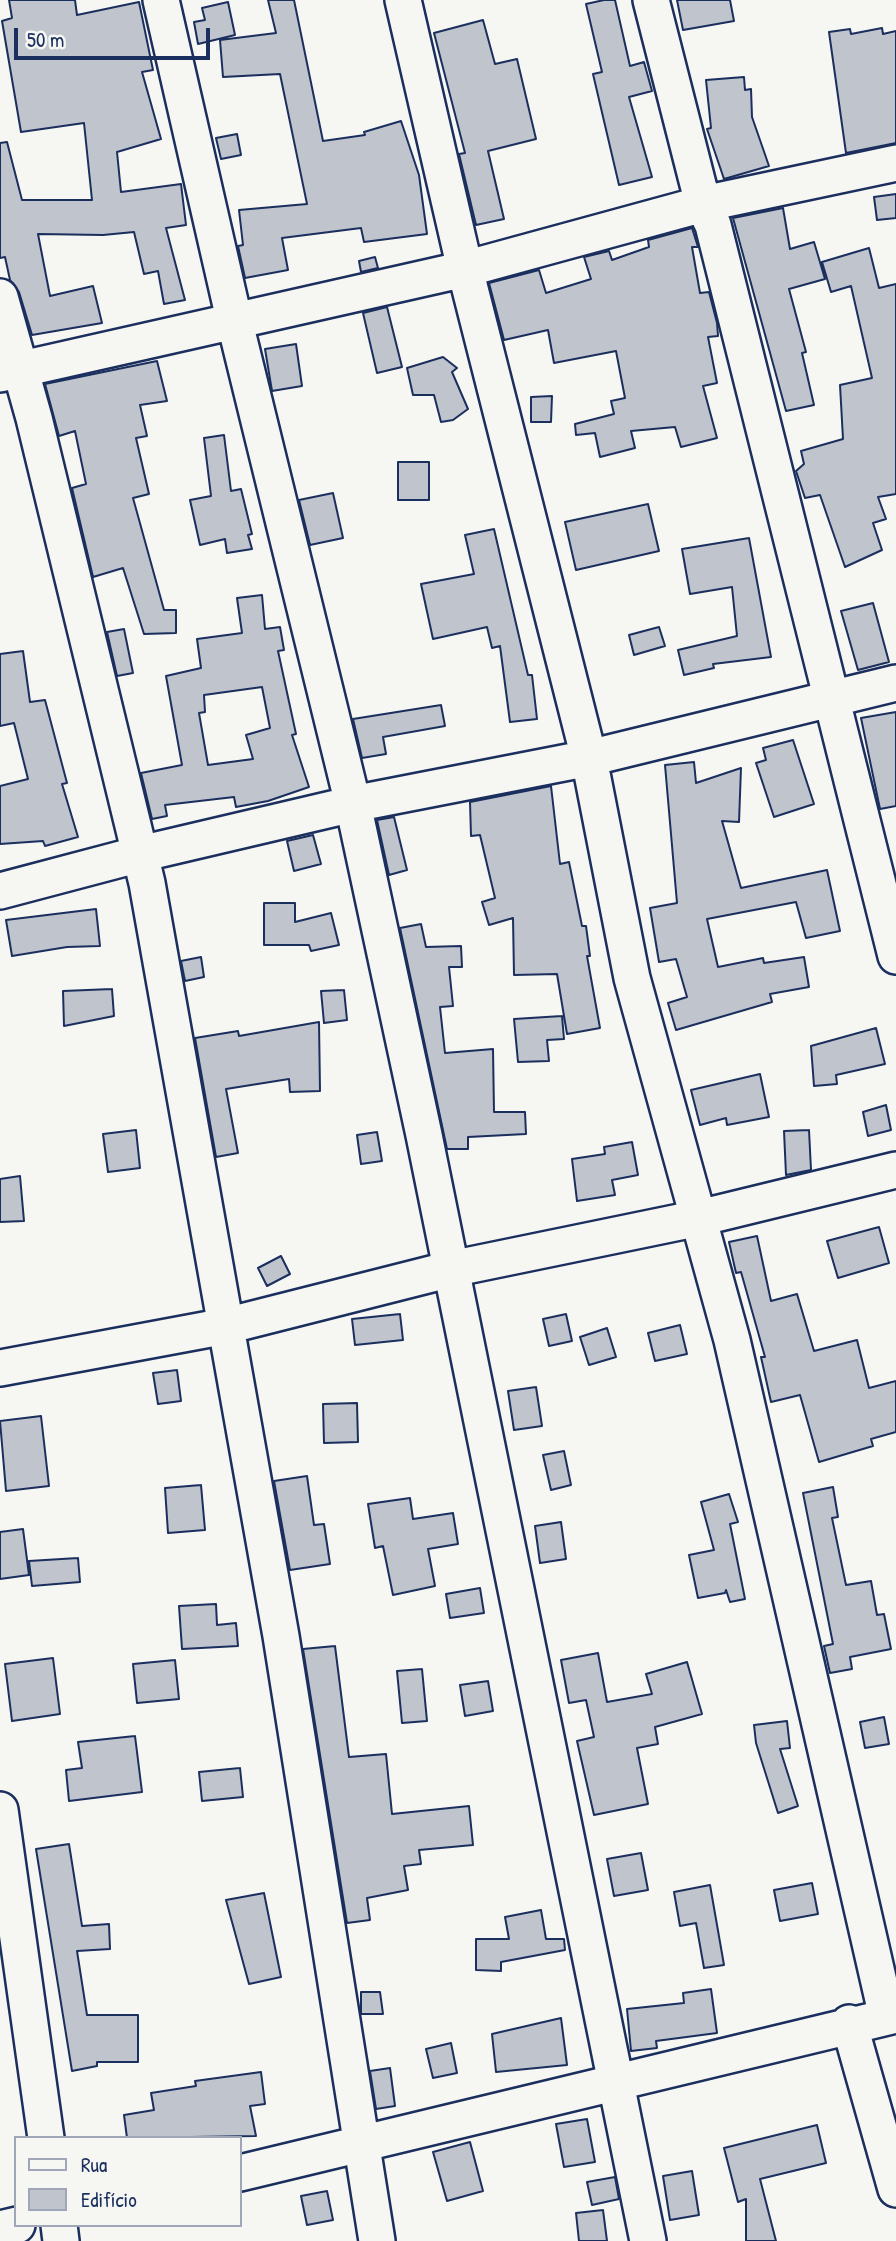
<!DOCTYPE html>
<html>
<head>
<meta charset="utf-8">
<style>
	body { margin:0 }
	#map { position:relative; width:896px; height:2241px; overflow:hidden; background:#f6f6f2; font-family:"Patrick Hand",sans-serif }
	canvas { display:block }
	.legend { position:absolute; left:14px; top:2136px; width:228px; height:91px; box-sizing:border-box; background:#f6f6f2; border:2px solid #9ea6b7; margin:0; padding:9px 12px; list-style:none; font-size:21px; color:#1b2f5e }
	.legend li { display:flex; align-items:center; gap:14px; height:35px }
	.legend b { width:35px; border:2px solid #9ea6b7 }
	.scale { position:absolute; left:14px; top:28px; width:196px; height:32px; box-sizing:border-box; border:4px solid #1b2f5e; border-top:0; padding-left:9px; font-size:21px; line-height:24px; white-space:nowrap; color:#1b2f5e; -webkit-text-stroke:5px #f6f6f2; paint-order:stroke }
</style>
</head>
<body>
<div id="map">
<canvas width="896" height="2241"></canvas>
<ul class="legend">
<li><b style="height:9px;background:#f6f6f2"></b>Rua</li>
<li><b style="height:19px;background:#c0c4cd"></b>Edifício</li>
</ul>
<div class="scale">50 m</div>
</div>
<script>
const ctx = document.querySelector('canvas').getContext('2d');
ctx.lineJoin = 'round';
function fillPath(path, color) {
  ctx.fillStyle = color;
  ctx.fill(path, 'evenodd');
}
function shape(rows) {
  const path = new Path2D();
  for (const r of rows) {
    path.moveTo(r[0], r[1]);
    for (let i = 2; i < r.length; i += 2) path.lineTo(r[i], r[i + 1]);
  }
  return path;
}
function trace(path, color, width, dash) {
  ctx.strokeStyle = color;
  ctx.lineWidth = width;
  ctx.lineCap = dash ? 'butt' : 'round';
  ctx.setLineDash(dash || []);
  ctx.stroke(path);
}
const building = shape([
	[9,0,75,0,77,15,139,2,153,70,142,72,161,139,117,152,121,192,181,184,186,225,166,228,185,300,164,304,158,271,144,274,134,232,103,235,38,234,50,296,93,286,102,323,32,335,19,292,10,280,5,257,0,258,0,143,7,142,22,200,92,200,84,123,21,132,2,21,12,18,9,0],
	[268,0,294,0,323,141,365,135,364,132,401,121,419,175,427,234,364,242,361,228,282,238,288,270,245,278,238,246,243,245,239,210,307,204,280,74,223,77,220,40,276,33,268,0],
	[604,0,615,0,630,66,644,62,652,91,629,97,652,177,619,185,593,74,602,72,586,4,604,0],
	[677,0,730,0,734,21,683,30,677,0],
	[228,2,235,35,198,44,194,22,205,20,202,8,228,2],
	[483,20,495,64,517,59,536,139,488,151,504,219,476,225,459,154,465,153,434,33,483,20],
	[882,28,883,34,896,31,896,143,846,153,829,32,850,29,851,34,882,28],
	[744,77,745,90,751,89,752,117,769,166,724,179,707,129,711,128,706,80,744,77],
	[237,134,241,155,221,159,216,138,237,134],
	[896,194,896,218,877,220,874,197,896,194],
	[783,208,790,249,814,242,825,279,789,289,806,352,802,353,814,405,786,411,733,218,783,208],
	[692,228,698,247,692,247,700,293,709,292,717,323,718,336,708,337,717,383,703,386,717,438,681,447,675,427,631,431,635,448,600,457,595,433,576,435,575,424,614,414,611,401,625,398,616,351,554,363,548,330,504,340,489,283,539,270,546,293,591,279,584,257,609,251,612,260,649,247,648,240,692,228],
	[869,248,879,288,896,284,896,494,878,497,886,519,873,523,882,550,845,567,820,495,805,498,796,471,804,464,801,451,843,439,840,385,872,378,851,286,831,292,822,262,869,248],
	[375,257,378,268,361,272,359,261,375,257],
	[387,307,402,367,377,373,363,313,387,307],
	[296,344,302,386,272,391,265,349,296,344],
	[443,357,457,368,452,372,468,409,453,420,441,422,434,395,413,395,407,368,443,357],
	[157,361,167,401,140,405,147,436,136,438,149,494,133,498,164,610,176,610,176,633,144,634,123,568,93,577,72,488,86,484,75,431,59,436,45,384,157,361],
	[552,396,551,422,531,422,531,397,552,396],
	[224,435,231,491,241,489,252,534,248,535,252,549,227,553,225,539,200,545,190,500,211,496,204,438,224,435],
	[398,462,429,462,429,500,398,500,398,462],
	[333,493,343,538,310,545,299,500,333,493],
	[648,504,659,551,576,570,565,522,648,504],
	[494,529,528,675,532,675,537,719,510,722,500,646,492,648,487,627,433,639,421,584,474,574,465,535,494,529],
	[749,538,771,657,713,664,714,668,684,675,678,650,737,636,732,587,690,594,682,549,749,538],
	[262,595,265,629,280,627,284,650,278,651,296,734,292,735,309,787,268,801,236,807,234,797,165,805,167,816,152,819,141,773,182,765,166,676,201,668,197,639,242,633,237,598,262,595],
	[262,687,270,728,246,735,253,759,208,765,199,713,205,712,204,695,262,687],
	[873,603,889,662,858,670,841,611,873,603],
	[659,627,665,646,634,655,629,635,659,627],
	[124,629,133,673,117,676,107,632,124,629],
	[23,651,30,702,45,700,67,783,62,784,78,837,45,846,43,841,0,844,0,786,28,779,14,723,0,726,0,654,23,651],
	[441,705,445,726,383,737,386,754,362,758,353,719,441,705],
	[896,712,896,806,880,809,861,718,896,712],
	[793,740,814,804,774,817,756,763,766,760,763,748,793,740],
	[694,762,696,783,741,768,739,822,722,821,741,888,827,870,840,931,806,938,796,902,707,919,718,967,763,958,764,963,804,957,809,987,770,994,772,1002,676,1030,668,1003,687,997,676,959,659,962,650,908,677,903,665,765,694,762],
	[551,786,560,864,569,862,582,926,586,926,590,956,587,956,600,1028,567,1034,557,974,514,975,513,918,489,925,482,902,495,898,480,835,471,836,470,802,551,786],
	[394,817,407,870,389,875,377,820,394,817],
	[313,835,321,864,294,871,287,841,313,835],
	[264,903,295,903,295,922,331,913,339,945,311,951,309,945,264,945,264,903],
	[96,909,100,946,67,947,12,956,6,920,96,909],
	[421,924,426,947,461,946,462,967,449,967,453,1006,440,1007,445,1053,493,1049,494,1112,525,1112,526,1134,468,1137,468,1149,447,1149,400,928,421,924],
	[201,957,204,977,185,981,181,961,201,957],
	[112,989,114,1016,64,1026,63,991,112,989],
	[344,990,347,1020,324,1023,321,991,344,990],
	[562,1016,564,1039,547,1040,549,1061,518,1062,514,1019,562,1016],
	[319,1022,320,1091,290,1092,289,1079,226,1089,238,1153,216,1157,195,1038,238,1031,239,1036,319,1022],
	[876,1028,885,1064,836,1075,837,1084,814,1086,811,1046,876,1028],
	[760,1074,769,1117,727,1125,726,1118,700,1125,691,1090,760,1074],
	[886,1105,891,1130,868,1136,863,1112,886,1105],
	[136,1130,140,1168,108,1172,103,1134,136,1130],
	[809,1130,811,1170,786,1175,784,1131,809,1130],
	[377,1132,382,1161,361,1164,357,1135,377,1132],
	[632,1142,638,1175,612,1180,615,1195,577,1201,572,1159,605,1154,604,1147,632,1142],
	[20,1176,24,1221,0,1222,0,1179,20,1176],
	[879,1227,889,1263,838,1278,827,1241,879,1227],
	[757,1236,771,1301,797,1294,814,1351,857,1340,869,1388,896,1381,896,1432,871,1439,873,1446,819,1462,800,1395,771,1402,761,1357,765,1357,741,1272,736,1273,729,1242,757,1236],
	[281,1256,290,1274,267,1286,258,1268,281,1256],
	[400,1314,403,1340,355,1345,352,1319,400,1314],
	[566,1314,572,1341,549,1346,543,1319,566,1314],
	[680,1325,687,1354,655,1361,648,1333,680,1325],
	[607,1328,616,1357,589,1365,580,1337,607,1328],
	[177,1370,181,1401,158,1404,153,1373,177,1370],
	[536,1387,542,1426,514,1430,508,1391,536,1387],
	[357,1403,358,1442,324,1443,323,1404,357,1403],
	[41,1416,49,1486,6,1491,0,1421,41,1416],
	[564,1451,571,1485,551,1490,543,1455,564,1451],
	[307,1476,314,1525,324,1524,330,1564,290,1570,274,1481,307,1476],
	[201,1485,205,1530,168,1533,165,1488,201,1485],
	[833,1487,838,1517,832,1518,846,1585,871,1581,877,1615,884,1614,891,1649,850,1657,852,1669,830,1673,824,1646,833,1644,803,1493,833,1487],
	[729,1494,738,1522,730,1524,745,1599,730,1602,726,1590,725,1593,698,1598,689,1555,714,1550,701,1502,729,1494],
	[410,1498,413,1519,453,1513,458,1544,428,1549,435,1586,393,1595,383,1546,375,1548,368,1504,410,1498],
	[561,1522,566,1559,540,1563,535,1526,561,1522],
	[23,1529,29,1575,0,1579,0,1532,23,1529],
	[78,1558,80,1582,32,1586,29,1561,78,1558],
	[480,1588,484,1613,450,1618,446,1594,480,1588],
	[216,1604,217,1625,236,1623,238,1646,182,1649,179,1606,216,1604],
	[335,1646,349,1757,386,1754,392,1814,469,1806,473,1845,419,1850,421,1864,404,1866,408,1890,367,1898,370,1920,347,1923,303,1649,335,1646],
	[598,1653,607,1702,652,1694,646,1674,687,1662,702,1714,655,1727,658,1744,637,1748,648,1804,594,1815,577,1741,594,1737,586,1700,569,1703,561,1660,598,1653],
	[53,1658,60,1714,12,1721,5,1664,53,1658],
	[175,1660,179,1699,137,1703,133,1664,175,1660],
	[422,1669,427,1721,402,1723,397,1671,422,1669],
	[488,1681,493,1711,465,1716,460,1685,488,1681],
	[884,1717,889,1744,865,1748,860,1722,884,1717],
	[787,1721,790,1748,780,1749,798,1806,778,1813,756,1743,754,1725,787,1721],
	[135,1736,142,1792,69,1801,66,1770,82,1768,78,1742,135,1736],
	[240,1768,243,1797,202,1801,199,1772,240,1768],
	[69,1844,82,1926,109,1924,110,1949,77,1951,87,2015,138,2015,138,2062,97,2062,97,2066,72,2071,36,1849,69,1844],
	[641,1853,648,1890,614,1896,607,1859,641,1853],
	[812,1883,818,1914,780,1921,774,1890,812,1883],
	[710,1885,724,1965,704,1968,696,1923,680,1926,674,1892,710,1885],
	[264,1893,281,1977,249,1984,226,1900,264,1893],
	[541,1910,546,1939,564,1939,565,1950,501,1962,501,1971,476,1970,476,1939,509,1939,505,1917,541,1910],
	[711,1989,717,2033,656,2041,657,2048,631,2051,627,2009,684,2003,683,1993,711,1989],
	[361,1992,380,1992,383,2014,361,2014,361,1992],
	[561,2018,567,2065,496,2072,492,2034,561,2018],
	[451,2043,457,2073,433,2078,426,2049,451,2043],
	[390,2068,395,2106,376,2109,370,2071,390,2068],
	[261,2072,265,2104,250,2106,256,2136,127,2138,124,2115,154,2110,151,2093,196,2086,195,2081,261,2072],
	[587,2119,595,2162,564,2167,556,2124,587,2119],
	[817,2125,826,2163,760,2179,776,2241,746,2241,746,2199,738,2202,724,2148,817,2125],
	[470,2142,483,2191,447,2201,433,2152,470,2142],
	[692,2171,699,2215,670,2220,663,2176,692,2171],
	[615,2177,619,2199,592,2205,587,2182,615,2177],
	[327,2191,333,2220,307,2225,301,2196,327,2191],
	[603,2210,607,2241,579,2241,576,2213,603,2210]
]);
fillPath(building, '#c0c4cd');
trace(building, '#1b2f5e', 2);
const minor = shape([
	[161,0,234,319,353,804,424,1135,648,2241],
	[403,0,465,269,589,758,632,978,732,1340,887,2017],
	[651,0,703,204,713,225,896,956],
	[0,297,34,418,147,883,281,1636,377,2241],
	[0,374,465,269,703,204,896,163],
	[0,891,140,854,353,804,589,758,896,683],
	[0,1368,226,1326,451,1269,699,1218,896,1170],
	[0,1810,46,2138],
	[849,2023,896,2189],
	[240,2173,896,2015],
	[59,2225,61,2241],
	[0,2229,17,2225]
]);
trace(minor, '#1b2f5e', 40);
trace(minor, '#f6f6f2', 35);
</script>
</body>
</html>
